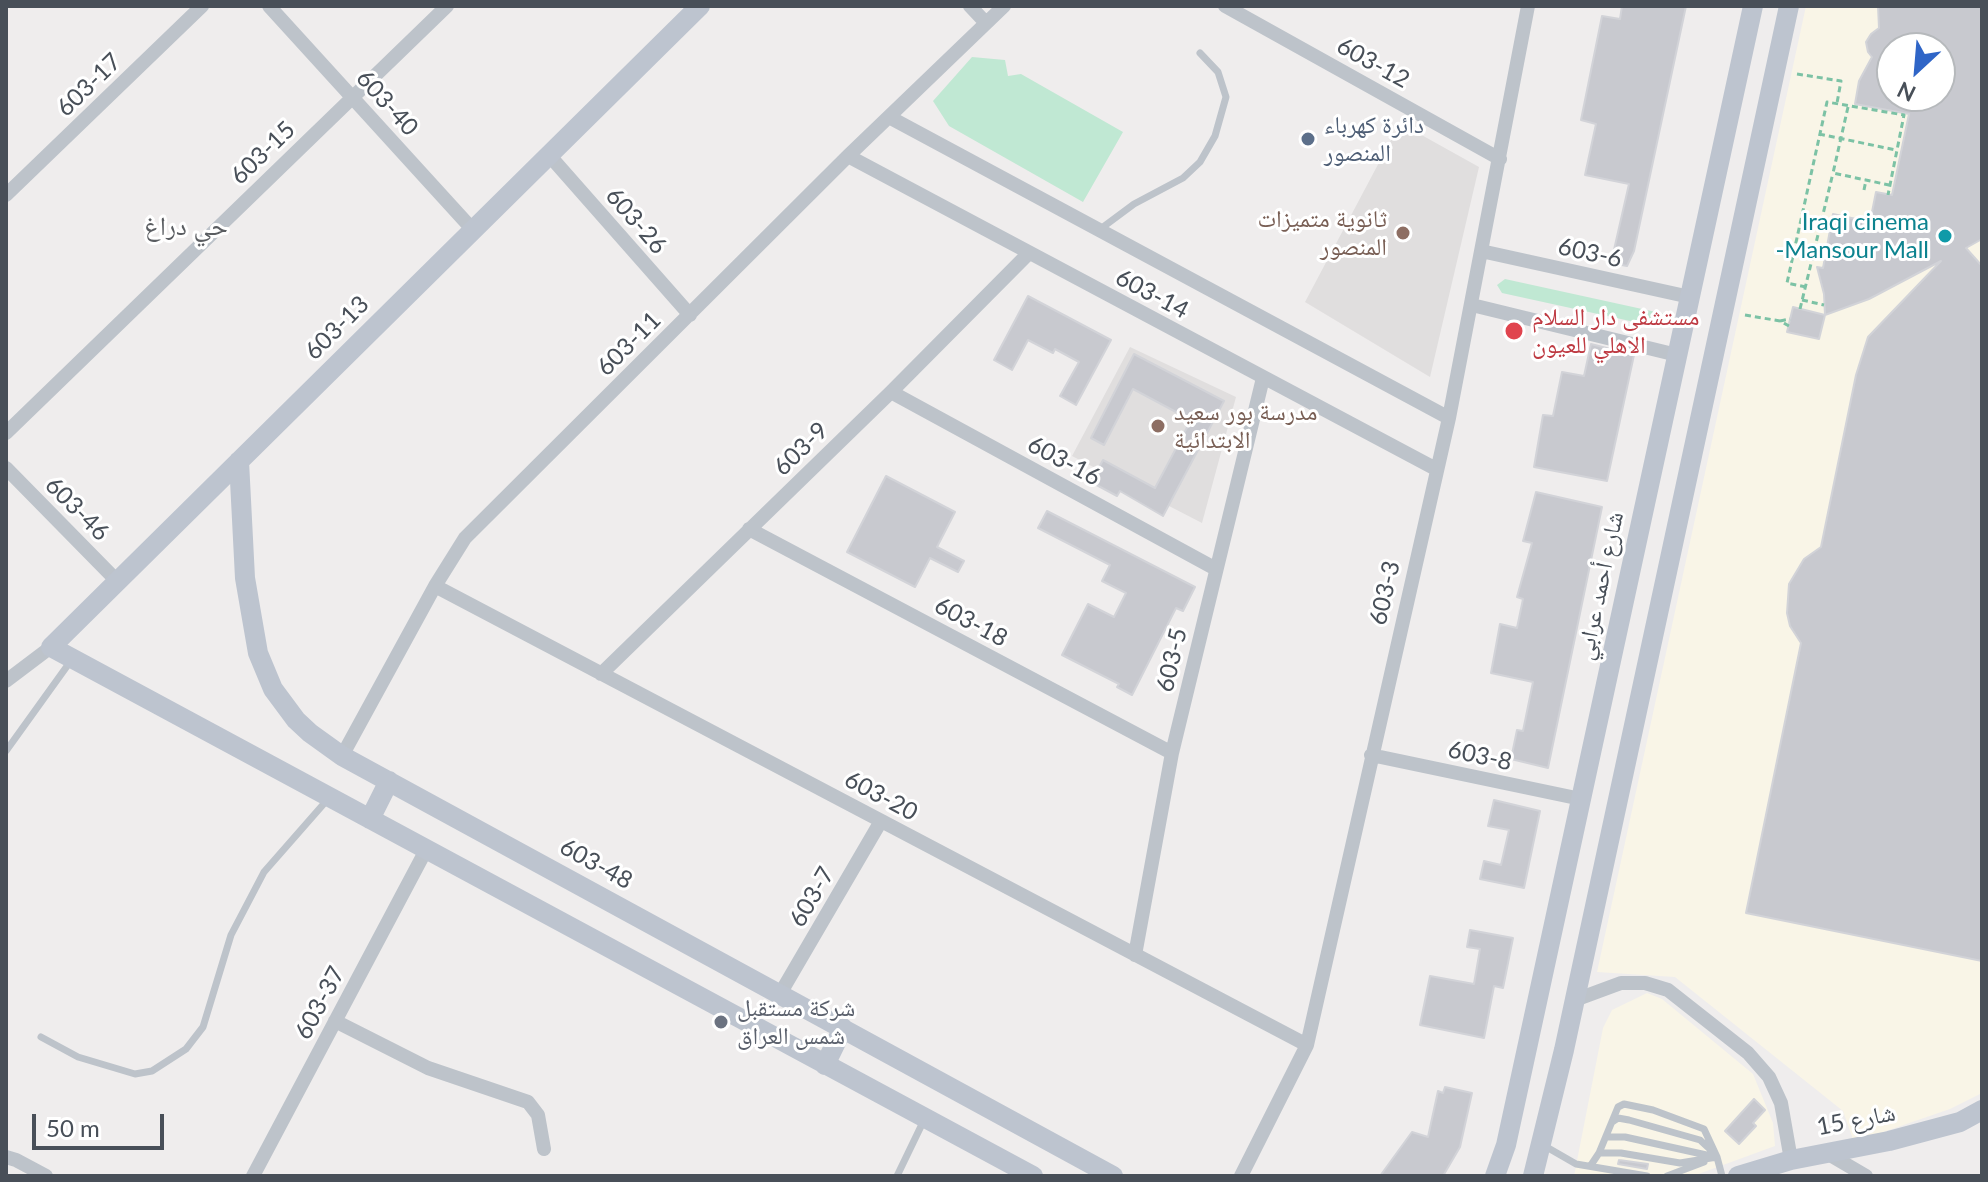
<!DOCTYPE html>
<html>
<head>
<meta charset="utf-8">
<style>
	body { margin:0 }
	#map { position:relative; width:1988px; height:1182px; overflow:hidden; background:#efeded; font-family:Lato,sans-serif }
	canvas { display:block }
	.frame { position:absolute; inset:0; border:8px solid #484f58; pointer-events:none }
	.north { position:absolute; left:1876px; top:32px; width:80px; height:80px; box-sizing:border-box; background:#fff; border:2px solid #b6b9bc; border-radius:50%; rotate:206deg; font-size:22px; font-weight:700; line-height:32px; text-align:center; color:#484f58 }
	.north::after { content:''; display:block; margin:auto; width:28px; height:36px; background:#2f65c7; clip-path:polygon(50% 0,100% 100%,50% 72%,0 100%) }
	.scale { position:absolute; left:32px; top:1114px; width:132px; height:36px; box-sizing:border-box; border:4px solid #484f58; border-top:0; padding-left:10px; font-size:24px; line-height:28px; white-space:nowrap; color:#484f58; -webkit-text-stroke:6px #fff; paint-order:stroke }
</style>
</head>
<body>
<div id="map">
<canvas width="1988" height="1182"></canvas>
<div class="frame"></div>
<div class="north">N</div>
<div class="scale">50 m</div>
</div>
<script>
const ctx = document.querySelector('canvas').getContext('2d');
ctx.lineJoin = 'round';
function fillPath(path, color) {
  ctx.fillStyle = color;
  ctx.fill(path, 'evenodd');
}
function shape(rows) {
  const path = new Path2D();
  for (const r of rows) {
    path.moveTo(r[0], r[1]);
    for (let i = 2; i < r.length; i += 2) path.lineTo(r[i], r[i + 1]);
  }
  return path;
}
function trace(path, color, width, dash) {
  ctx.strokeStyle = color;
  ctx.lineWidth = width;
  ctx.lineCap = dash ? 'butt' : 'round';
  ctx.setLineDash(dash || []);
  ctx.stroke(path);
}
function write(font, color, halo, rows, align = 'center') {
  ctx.font = font + ' Lato,"Noto Naskh Arabic",sans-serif';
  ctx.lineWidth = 6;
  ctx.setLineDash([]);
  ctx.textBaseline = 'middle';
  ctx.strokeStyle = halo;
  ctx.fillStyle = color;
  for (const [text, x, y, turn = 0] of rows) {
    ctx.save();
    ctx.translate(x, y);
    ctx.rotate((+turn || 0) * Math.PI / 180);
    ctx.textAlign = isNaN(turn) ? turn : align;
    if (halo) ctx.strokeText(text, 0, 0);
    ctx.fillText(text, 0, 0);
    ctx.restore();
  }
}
fillPath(shape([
	[1806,6,1982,6,1982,1093,1950,1109,1854,1142,1843,1111,1675,977,1597,972],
	[1892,48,1940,48,1940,96,1892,96],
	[1647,993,1662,999,1753,1074,1773,1123,1775,1146,1693,1176,1574,1176,1603,1028,1612,1010]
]), '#f9f5e7');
fillPath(shape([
	[1400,123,1479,167,1430,377,1305,302],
	[1130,347,1236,397,1202,523,1072,456]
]), '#e0dede');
fillPath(shape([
	[972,57,1005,60,1008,76,1021,74,1123,132,1083,202,949,126,933,101],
	[1505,279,1665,314,1670,319,1670,324,1662,328,1502,293,1497,285]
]), '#c0e8d3');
const building = shape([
	[1622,6,1686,6,1634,251,1627,266,1611,263,1629,184,1585,175,1596,124,1581,120,1602,16,1620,19,1622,6],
	[1878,6,1982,6,1982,239,1966,248,1982,266,1982,961,1746,913,1801,643,1790,626,1787,613,1789,584,1804,559,1821,547,1856,375,1868,337,1941,261,1869,299,1825,315,1824,294,1817,267,1823,268,1833,214,1870,222,1876,192,1892,195,1909,114,1855,104,1859,81,1872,57,1868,52,1866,42,1871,34,1879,28,1878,6],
	[1892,48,1940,48,1940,96,1892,96,1892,48],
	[1028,296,1111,340,1076,405,1060,396,1079,362,1055,349,1053,353,1028,340,1012,370,994,360,1028,296],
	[1793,307,1825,315,1819,339,1787,332,1793,307],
	[1591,344,1634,355,1607,481,1534,467,1543,415,1553,416,1562,372,1584,376,1591,344],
	[1134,354,1224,401,1163,516,1120,491,1117,496,1091,482,1103,460,1155,488,1191,420,1133,389,1104,445,1091,438,1134,354],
	[886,476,955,512,937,547,964,561,958,572,930,558,915,587,847,552,886,476],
	[1536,492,1602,507,1548,768,1511,759,1517,730,1523,731,1533,682,1491,673,1500,624,1517,628,1523,599,1517,597,1532,543,1523,541,1536,492],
	[1047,511,1195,587,1183,611,1176,608,1132,695,1117,687,1119,684,1062,655,1088,604,1114,617,1126,593,1102,581,1110,565,1038,528,1047,511],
	[1494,800,1540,811,1524,888,1480,879,1484,861,1501,865,1509,830,1488,826,1494,800],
	[1470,930,1513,938,1503,988,1494,986,1484,1038,1420,1025,1430,976,1474,984,1480,949,1467,947,1470,930],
	[1445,1087,1472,1093,1460,1147,1443,1176,1380,1176,1412,1132,1428,1137,1438,1091,1443,1093,1445,1087],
	[1754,1099,1765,1110,1753,1123,1756,1126,1739,1144,1725,1131,1754,1099],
	[1619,1160,1648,1164,1647,1169,1618,1164,1619,1160]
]);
fillPath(building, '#c8c9cf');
trace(building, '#d2d3d8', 2);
trace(shape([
	[1797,74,1841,81,1837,103],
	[1848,107,1833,173,1889,185],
	[1819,134,1896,150],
	[1864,190,1866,180],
	[1806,287,1787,283,1827,102,1904,115,1888,195],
	[1802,300,1824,305],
	[1800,309,1833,173],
	[1745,315,1780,321,1789,326],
	[1780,321,1790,319]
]), '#7cc2a5', 3, [6, 4]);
trace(shape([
	[1099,230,1134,204,1183,178,1200,162,1215,136,1226,97,1218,72,1200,53],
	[6,751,70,662],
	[41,1037,78,1057,135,1074,152,1071,186,1049,203,1027,231,935,264,872,328,799],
	[1612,1122,1618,1118,1629,1120,1700,1140,1713,1152],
	[1606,1137,1625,1137,1711,1156],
	[1543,1145,1576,1164,1647,1176],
	[1599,1153,1621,1153,1680,1163,1717,1157],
	[1591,1165,1599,1153,1618,1107,1624,1104,1653,1110,1704,1129,1717,1157,1722,1176],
	[897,1176,924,1120],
	[1667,1176,1704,1162]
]), '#bdc3ca', 7);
trace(shape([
	[269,6,473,230],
	[970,6,986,23],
	[1225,6,1500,159],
	[889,117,1449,418],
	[549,155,690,315],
	[848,156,1436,469],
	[6,195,202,6],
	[1481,251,1690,297],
	[1472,305,1677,355],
	[891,392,1216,569],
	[6,433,447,6],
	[6,468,118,582],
	[749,529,1172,753],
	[435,586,1307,1045],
	[601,674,891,392,1029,253],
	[6,681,51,647],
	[1371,755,1581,799],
	[342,756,435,586,465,538,848,156,1004,6],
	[1135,955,1172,753,1263,378],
	[780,994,881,821],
	[1575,1000,1621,983,1645,983,1668,990,1748,1053,1769,1077,1781,1103,1791,1160],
	[335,1021,428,1068,528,1102,538,1115,544,1149],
	[1825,1152,1866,1176],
	[6,1157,16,1160,46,1176],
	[253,1176,426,850],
	[1241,1176,1307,1045,1449,418,1528,6]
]), '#bdc3ca', 14);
trace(shape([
	[700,6,51,647,1033,1176],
	[239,461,245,578,258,653,273,689,296,720,310,733,342,756,1113,1176],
	[370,819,389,781],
	[825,1065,843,1028],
	[1495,1176,1506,1145,1753,6],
	[1533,1176,1564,1050,1789,6],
	[1738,1176,1791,1160,1889,1141,1960,1122,1982,1110]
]), '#bdc4cf', 20);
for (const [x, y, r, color] of [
	[1308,139,8,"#5c6f8a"],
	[1403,233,8,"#8d6e63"],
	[1945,236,8,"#0f9aa8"],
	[1514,331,10,"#e0444e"],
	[1158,426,8,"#8d6e63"],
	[721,1022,8,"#6b7280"]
]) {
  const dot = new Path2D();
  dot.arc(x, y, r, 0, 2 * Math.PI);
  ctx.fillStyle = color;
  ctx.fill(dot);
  trace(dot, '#fff', 3);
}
write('24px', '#484f58', '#fff', [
	["603-12",1373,63,29],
	["603-17",89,85,-44],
	["603-40",387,103,48],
	["603-15",263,153,-44],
	["603-26",636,221,49],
	["603-6",1590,253,12],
	["603-14",1152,294,28],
	["603-13",337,328,-45],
	["603-11",629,344,-45],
	["603-9",801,449,-44],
	["603-16",1064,461,28],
	["603-46",77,509,45],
	["شارع أحمد عرابي",1600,586,-78],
	["603-3",1385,593,-77],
	["603-18",971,622,28],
	["603-5",1172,660,-77],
	["603-8",1480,756,12],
	["603-20",881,796,28],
	["603-48",596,864,29],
	["603-7",812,897,-60],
	["603-37",320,1003,-62],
	["شارع 15",1856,1120,-11]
]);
write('24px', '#4e5e75', '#fff', [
	["دائرة كهرباء",1324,125],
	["المنصور",1324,153]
], 'left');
write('24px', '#785e54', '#fff', [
	["ثانوية متميزات",1387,219],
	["المنصور",1387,247],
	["مدرسة بور سعيد",1174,412,"left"],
	["الابتدائية",1174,440,"left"]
], 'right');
write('24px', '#0d838f', '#fff', [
	["Iraqi cinema",1929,222],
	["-Mansour Mall",1929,250]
], 'right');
write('24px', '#be3a42', '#fff', [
	["مستشفى دار السلام",1532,317],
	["الاهلي للعيون",1532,345]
], 'left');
write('24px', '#5b616d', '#fff', [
	["شركة مستقبل",737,1008],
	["شمس العراق",737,1036]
], 'left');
write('26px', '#5a5d61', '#fff', [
	["حي دراغ",186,227]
]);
</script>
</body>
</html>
